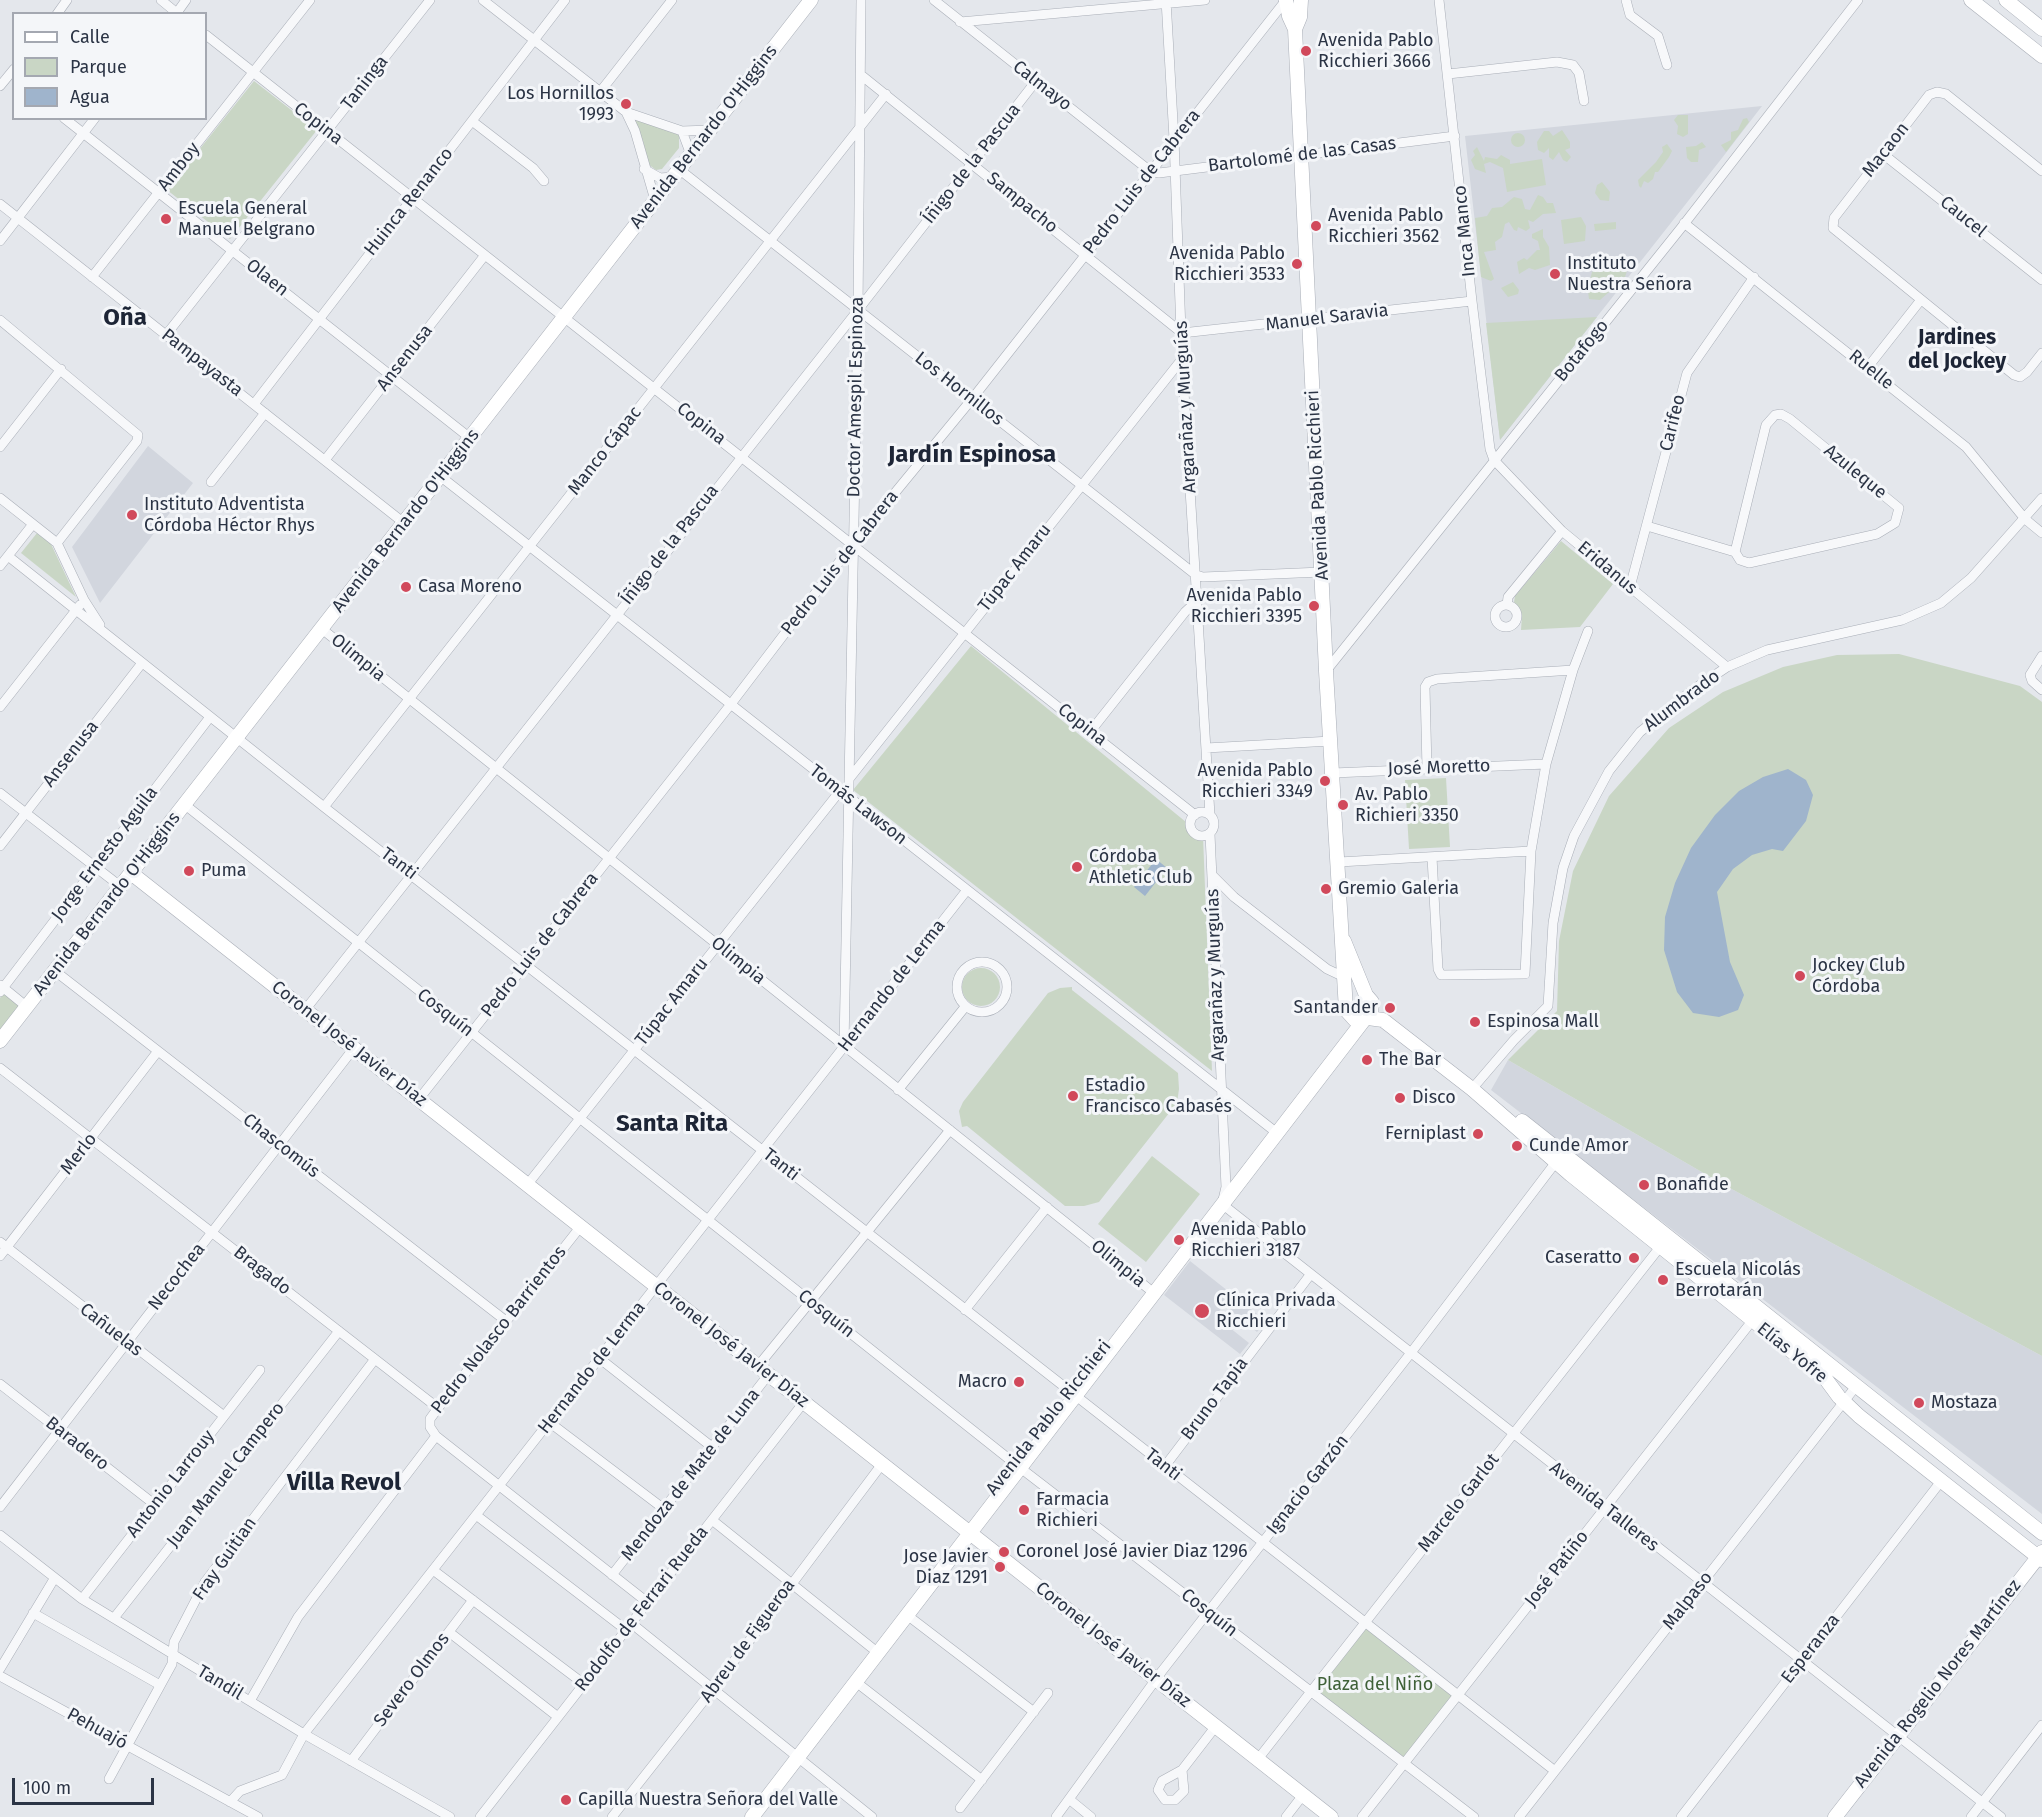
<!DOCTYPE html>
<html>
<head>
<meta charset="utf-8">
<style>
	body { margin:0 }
	#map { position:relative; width:2042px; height:1817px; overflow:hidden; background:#e4e7ec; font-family:"Fira Sans",sans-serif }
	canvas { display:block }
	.legend { position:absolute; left:12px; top:12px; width:195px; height:108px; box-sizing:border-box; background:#f4f6f9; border:2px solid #a4a8b1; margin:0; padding:8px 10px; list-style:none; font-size:18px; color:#2b3445 }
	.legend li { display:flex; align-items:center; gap:12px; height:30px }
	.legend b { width:30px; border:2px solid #a4a8b1 }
	.scale { position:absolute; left:12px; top:1778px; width:142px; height:27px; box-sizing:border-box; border:3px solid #2b3445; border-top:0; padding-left:8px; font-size:18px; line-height:21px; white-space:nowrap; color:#2b3445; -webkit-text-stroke:4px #f4f6f9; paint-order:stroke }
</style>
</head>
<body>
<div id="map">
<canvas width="2042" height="1817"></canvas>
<ul class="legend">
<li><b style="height:8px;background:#fff"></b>Calle</li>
<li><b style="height:16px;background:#c9d6c5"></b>Parque</li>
<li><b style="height:16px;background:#9fb4cc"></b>Agua</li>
</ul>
<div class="scale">100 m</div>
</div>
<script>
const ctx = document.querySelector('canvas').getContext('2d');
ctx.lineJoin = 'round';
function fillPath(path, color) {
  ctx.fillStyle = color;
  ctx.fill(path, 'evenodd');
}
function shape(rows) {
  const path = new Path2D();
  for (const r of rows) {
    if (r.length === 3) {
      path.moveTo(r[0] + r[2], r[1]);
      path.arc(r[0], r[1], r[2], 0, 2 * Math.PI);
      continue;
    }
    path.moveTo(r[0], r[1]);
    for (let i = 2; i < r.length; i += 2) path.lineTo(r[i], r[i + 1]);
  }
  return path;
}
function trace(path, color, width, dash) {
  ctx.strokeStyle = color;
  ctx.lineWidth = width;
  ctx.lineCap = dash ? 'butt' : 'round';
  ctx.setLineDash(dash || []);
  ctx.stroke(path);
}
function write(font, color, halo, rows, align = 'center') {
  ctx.font = font + ' "Fira Sans",sans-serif';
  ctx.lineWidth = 6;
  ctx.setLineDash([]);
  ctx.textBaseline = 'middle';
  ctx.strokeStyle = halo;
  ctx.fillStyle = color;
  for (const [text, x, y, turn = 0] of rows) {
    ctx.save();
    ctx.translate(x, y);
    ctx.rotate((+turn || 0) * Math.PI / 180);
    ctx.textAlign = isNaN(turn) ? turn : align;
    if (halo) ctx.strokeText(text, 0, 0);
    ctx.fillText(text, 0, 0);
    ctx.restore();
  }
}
fillPath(shape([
	[1762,106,1722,158,1500,440,1465,136],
	[148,446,193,483,100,603,72,547],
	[1508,1060,1726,1186,2042,1356,2042,1514,1491,1090],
	[1190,1261,1266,1321,1257,1332,1224,1305,1215,1316,1249,1343,1240,1354,1164,1295]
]), '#d2d6de');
fillPath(shape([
	[254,81,317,130,230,239,167,190],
	[1678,115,1688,115,1688,134,1683,137,1677,134,1678,126,1674,120],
	[634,116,679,135,679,148,662,169,656,170,648,164,643,141,632,119],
	[1747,118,1749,122,1726,152,1721,145,1731,140,1731,132,1738,130,1743,119],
	[1562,130,1570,142,1570,148,1565,150,1571,157,1567,162,1563,160,1559,152,1553,160,1549,157,1549,148,1544,153,1538,150,1537,142,1544,131,1549,131,1553,136],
	[1518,140,7],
	[1702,142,1706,147,1699,150,1698,162,1691,162,1687,158,1686,147,1696,146],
	[1667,144,1672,151,1669,157,1658,172,1655,172,1653,179,1648,183,1644,181,1641,188,1639,186,1638,180,1656,162,1663,152,1662,147],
	[1477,147,1484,161,1485,157,1497,159,1501,155,1510,160,1510,164,1542,159,1546,185,1507,192,1503,168,1490,162,1484,164,1486,173,1475,169,1471,160,1475,155,1473,151],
	[1602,182,1610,192,1609,201,1600,200,1595,193,1597,185],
	[1538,195,1543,197,1547,203,1553,203,1556,213,1543,214,1533,222,1528,220,1530,228,1526,231,1518,227,1517,231,1514,230,1509,222,1505,224,1502,237,1495,242,1496,250,1484,252,1494,279,1491,281,1481,277,1475,218,1487,216,1492,208,1502,207,1514,197,1522,199,1525,209,1530,210],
	[1581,217,1586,226,1585,241,1564,244,1561,220],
	[1616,222,1616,229,1595,231,1594,224],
	[1543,229,1543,237,1549,247,1550,265,1535,270,1529,268,1519,274,1517,262,1524,258,1527,260,1537,250,1540,250,1538,241,1532,238,1532,234],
	[1618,260,1629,265,1625,277,1611,280,1609,292,1600,300,1589,299,1588,291,1597,286,1590,280,1592,272,1603,265,1610,269],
	[1513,282,1519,290,1518,294,1508,297,1501,288],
	[1597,317,1529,403,1500,440,1486,323],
	[37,533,51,544,76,597,21,553],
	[1561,541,1613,584,1580,627,1521,630,1522,615,1514,602,1515,596],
	[971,646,1203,836,1212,1071,853,790],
	[1899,654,2020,686,2042,702,2042,1356,1726,1186,1508,1060,1557,1011,1559,941,1573,871,1609,796,1669,728,1723,692,1783,667,1837,655],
	[1446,778,1450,847,1409,849,1405,780],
	[981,987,19],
	[1072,987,1072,990,1178,1073,1179,1089,1177,1103,1099,1202,1084,1206,1065,1206,967,1126,962,1127,959,1111,963,1102,1048,993,1060,988],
	[4,992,22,1006,0,1033,0,998],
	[1152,1156,1200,1194,1146,1262,1098,1224],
	[1365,1623,1457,1695,1404,1763,1311,1691]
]), '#c9d6c5');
fillPath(shape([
	[1788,769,1806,780,1813,795,1806,821,1783,851,1772,849,1752,855,1733,869,1717,892,1730,962,1744,995,1738,1010,1719,1017,1693,1013,1677,992,1664,950,1665,917,1675,883,1691,848,1715,815,1739,791,1763,777],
	[1156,859,1167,868,1145,896,1134,887]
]), '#9fb4cc');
const street = shape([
	[161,0,178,14],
	[483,0,626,112,682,131,710,130],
	[934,0,1150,171,1159,173,1455,136],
	[1166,0,1174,139,1182,359,1210,815],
	[1439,0,1472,301,1490,449,1494,460,1562,531,1727,667],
	[1626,0,1630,15,1658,36,1667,65],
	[57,14,67,0],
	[176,14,186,0],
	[960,22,1205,0],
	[206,35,1195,815],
	[1448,74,1557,62,1573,65,1579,73,1584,101],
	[861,75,1182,333,1472,301],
	[0,86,14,69],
	[600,92,672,0],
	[626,112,635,131,655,200],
	[64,118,470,438],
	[472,121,533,168,544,181],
	[682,131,691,155],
	[1883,154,2042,280],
	[644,169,660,178,673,177],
	[680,170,1196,575,1203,577,1322,572],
	[2042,171,1946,94,1937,92,1929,95,1834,218,1833,228,2014,375,2020,377,2027,372,2042,353],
	[0,204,404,523],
	[1684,223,1966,447,2025,519,2042,533],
	[0,241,95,118],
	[92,277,310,0],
	[0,320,138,435,137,441,57,543],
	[166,335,430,0],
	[1868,367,1920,301],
	[254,404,565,0],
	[0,447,61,369],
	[325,460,485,255],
	[440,476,1277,1133],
	[211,482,265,413],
	[0,498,57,543,84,600,100,625],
	[1647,526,1735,552,1740,560,1749,563,1877,534,1895,523,1899,508,1790,419,1781,414,1775,415,1766,425,1735,552],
	[8,556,324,807,1555,1771],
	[0,566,33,524],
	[1630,587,1687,373,1754,277],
	[1507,605,1508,597,1562,531],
	[1506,616,11],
	[322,629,1154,1293],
	[2042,656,2030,675,2032,681,2042,690],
	[1326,671,1681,228,1858,0],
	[0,707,80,605],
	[1090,732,1185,612,1197,601],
	[1206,748,1331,741],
	[1427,769,1425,687,1428,682,1437,679,1573,670],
	[1333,773,1546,764],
	[849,779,1182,359],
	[0,793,120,886],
	[184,804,1014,1463,1474,1817],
	[324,807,886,94],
	[1202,824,12],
	[1210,834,1226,1187,1222,1204,2001,1817],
	[0,846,142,663],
	[1432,857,1438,969,1441,975,1525,974,1531,851,1546,764,1573,670,1588,631],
	[1339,862,1531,851],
	[1212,875,1234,897,1327,969,1344,977],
	[982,987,25],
	[55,971,506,1321],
	[0,985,27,1007],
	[0,992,210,717],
	[305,1010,858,310,1036,81],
	[844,1046,858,310,861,0],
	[0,1068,438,1408],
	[1472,1089,1514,1040,1548,1006,1553,923,1563,868,1574,836,1609,771,1640,732,1694,689,1727,667,1767,650,1902,620,1941,603,1971,578,2042,498],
	[898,1090,965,1007],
	[419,1099,731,704,852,545,972,399,1286,0],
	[527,1185,840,791],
	[581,1226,438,1408,430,1419,430,1427,436,1436,647,1602],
	[0,1242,224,1416],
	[0,1256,158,1051],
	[965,1310,1047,1207],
	[599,1358,712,1447],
	[758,1366,950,1130],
	[0,1384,154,1504],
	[549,1422,664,1509],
	[1165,1466,1310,1275],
	[0,1507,354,1048],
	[476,1515,626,1630],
	[712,1520,872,1648],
	[0,1535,82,1599,304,1734,450,1817],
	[433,1570,584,1684],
	[612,1575,769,1374],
	[82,1599,260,1370],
	[33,1613,160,1685],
	[907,1615,1034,1712],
	[114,1618,339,1331],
	[631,1623,872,1817],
	[449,1632,558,1717],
	[0,1669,54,1579],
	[0,1676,258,1817],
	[856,1682,982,1780],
	[250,1701,298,1617,436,1436],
	[1258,1759,1660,1247],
	[351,1761,473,1600],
	[1182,1770,1184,1791,1175,1800,1165,1800,1158,1790,1162,1781,1182,1770,1216,1726],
	[109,1779,172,1664,174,1642,205,1582,375,1359],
	[1069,1799,1091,1817],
	[230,1802,240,1791,282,1775,304,1734,967,890],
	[960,1808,1048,1693],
	[480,1817,804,1402],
	[612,1817,713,1689,882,1464],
	[1056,1817,1162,1671,1410,1354,1559,1158],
	[1286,1817,1303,1795],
	[1362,1817,1752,1321],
	[1519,1817,1857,1385],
	[1681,1817,1942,1480],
	[1971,1817,2042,1725]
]);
const secondary = shape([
	[1286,0,1289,16,1295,29,1326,671,1346,1010,1355,1020,1364,1020],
	[1971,0,2042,56],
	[2006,0,2042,29],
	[1295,29,1300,17,1301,0],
	[131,873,1331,1817],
	[1368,1018,1383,1020,1472,1089,1571,1175,1825,1378,1839,1397,1859,1416,2042,1560],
	[0,1041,811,0],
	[1522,1121,2042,1533],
	[752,1817,1364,1020,1371,1015,1372,1002,1366,995,1344,941],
	[1835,1817,2042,1552]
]);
trace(street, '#a9aeb7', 10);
trace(secondary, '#a9aeb7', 15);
trace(street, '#f7f8fa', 9);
trace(secondary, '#fff', 14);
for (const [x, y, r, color] of [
	[1306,51,6,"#d1495b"],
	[626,104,6,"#d1495b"],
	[166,219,6,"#d1495b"],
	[1316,226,6,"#d1495b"],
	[1297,264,6,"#d1495b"],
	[1555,274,6,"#d1495b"],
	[132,515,6,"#d1495b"],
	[406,587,6,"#d1495b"],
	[1314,606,6,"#d1495b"],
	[1325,781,6,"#d1495b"],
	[1343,805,6,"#d1495b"],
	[1077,867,6,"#d1495b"],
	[189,871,6,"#d1495b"],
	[1326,889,6,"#d1495b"],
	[1800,976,6,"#d1495b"],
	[1390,1008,6,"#d1495b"],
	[1475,1022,6,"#d1495b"],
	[1367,1060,6,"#d1495b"],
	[1073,1096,6,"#d1495b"],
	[1400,1098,6,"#d1495b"],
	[1478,1134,6,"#d1495b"],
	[1517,1146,6,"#d1495b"],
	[1644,1185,6,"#d1495b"],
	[1179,1240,6,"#d1495b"],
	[1634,1258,6,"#d1495b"],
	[1663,1280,6,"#d1495b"],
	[1202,1311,8,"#d1495b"],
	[1019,1382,6,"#d1495b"],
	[1919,1403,6,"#d1495b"],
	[1024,1510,6,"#d1495b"],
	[1004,1552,6,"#d1495b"],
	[1000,1567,6,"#d1495b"],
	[566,1800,6,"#d1495b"]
]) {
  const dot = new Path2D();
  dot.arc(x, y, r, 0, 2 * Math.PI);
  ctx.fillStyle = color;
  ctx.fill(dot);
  trace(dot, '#f4f6f9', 2);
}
write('18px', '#2b3445', '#f4f6f9', [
	["Avenida Pablo",1318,41],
	["Ricchieri 3666",1318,62],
	["Los Hornillos",614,94,"right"],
	["1993",614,115,"right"],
	["Escuela General",178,209],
	["Manuel Belgrano",178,230],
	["Avenida Pablo",1328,216],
	["Ricchieri 3562",1328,237],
	["Avenida Pablo",1285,254,"right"],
	["Ricchieri 3533",1285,275,"right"],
	["Instituto",1567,264],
	["Nuestra Señora",1567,285],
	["Instituto Adventista",144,505],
	["Córdoba Héctor Rhys",144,526],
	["Casa Moreno",418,587],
	["Avenida Pablo",1302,596,"right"],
	["Ricchieri 3395",1302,617,"right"],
	["Avenida Pablo",1313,771,"right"],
	["Ricchieri 3349",1313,792,"right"],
	["Av. Pablo",1355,795],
	["Richieri 3350",1355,816],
	["Córdoba",1089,857],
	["Athletic Club",1089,878],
	["Puma",201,871],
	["Gremio Galeria",1338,889],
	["Jockey Club",1812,966],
	["Córdoba",1812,987],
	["Santander",1378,1008,"right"],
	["Espinosa Mall",1487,1022],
	["The Bar",1379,1060],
	["Estadio",1085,1086],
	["Francisco Cabasés",1085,1107],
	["Disco",1412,1098],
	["Ferniplast",1466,1134,"right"],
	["Cunde Amor",1529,1146],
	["Bonafide",1656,1185],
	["Avenida Pablo",1191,1230],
	["Ricchieri 3187",1191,1251],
	["Caseratto",1622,1258,"right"],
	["Escuela Nicolás",1675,1270],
	["Berrotarán",1675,1291],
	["Clínica Privada",1216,1301],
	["Ricchieri",1216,1322],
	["Macro",1007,1382,"right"],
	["Mostaza",1931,1403],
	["Farmacia",1036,1500],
	["Richieri",1036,1521],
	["Coronel José Javier Diaz 1296",1016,1552],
	["Jose Javier",988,1557,"right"],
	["Diaz 1291",988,1578,"right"],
	["Capilla Nuestra Señora del Valle",578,1800]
], 'left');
write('18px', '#2b3445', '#f4f6f9', [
	["Taninga",365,83,-52],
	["Calmayo",1042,86,38],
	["Copina",318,124,38],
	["Avenida Bernardo O'Higgins",704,137,-52],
	["Macaon",1886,150,-52],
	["Bartolomé de las Casas",1302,155,-7],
	["Íñigo de la Pascua",972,164,-52],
	["Amboy",179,167,-52],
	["Pedro Luis de Cabrera",1142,182,-52],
	["Huinca Renanco",409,202,-52],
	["Sampacho",1022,203,39],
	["Caucel",1963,217,39],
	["Inca Manco",1465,231,-96],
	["Olaen",267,278,38],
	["Manuel Saravia",1327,318,-7],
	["Botafogo",1582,351,-51],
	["Ansenusa",405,358,-52],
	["Pampayasta",202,363,38],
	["Ruelle",1871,370,39],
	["Los Hornillos",959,389,38],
	["Doctor Amespil Espinoza",856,397,-89],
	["Argarañaz y Murguías",1186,407,-93],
	["Carifeo",1673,423,-76],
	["Copina",701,424,38],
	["Manco Cápac",605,451,-52],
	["Azuleque",1855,472,39],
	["Avenida Pablo Ricchieri",1318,485,-93],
	["Avenida Bernardo O'Higgins",406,521,-52],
	["Íñigo de la Pascua",670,545,-52],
	["Pedro Luis de Cabrera",840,563,-52],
	["Túpac Amaru",1015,568,-52],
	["Eridanus",1607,568,40],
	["Olimpia",358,658,39],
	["Alumbrado",1682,701,-37],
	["Copina",1082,725,38],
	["Ansenusa",71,754,-52],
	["José Moretto",1439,768,-2],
	["Tomás Lawson",858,805,38],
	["Jorge Ernesto Aguila",105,854,-53],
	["Tanti",399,864,37],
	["Avenida Bernardo O'Higgins",107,904,-52],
	["Pedro Luis de Cabrera",540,945,-52],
	["Olimpia",738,961,39],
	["Argarañaz y Murguías",1216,975,-92],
	["Hernando de Lerma",892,986,-52],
	["Túpac Amaru",672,1002,-52],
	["Cosquín",445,1013,38],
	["Coronel José Javier Díaz",349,1044,38],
	["Chascomús",281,1146,38],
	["Merlo",79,1154,-52],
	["Tanti",781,1165,38],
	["Olimpia",1118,1264,39],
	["Bragado",262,1271,38],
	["Necochea",177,1277,-52],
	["Cosquín",826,1314,38],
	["Cañuelas",111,1330,38],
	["Pedro Nolasco Barrientos",499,1330,-52],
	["Coronel José Javier Díaz",731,1345,38],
	["Elías Yofre",1792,1353,39],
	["Hernando de Lerma",592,1368,-52],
	["Bruno Tapia",1215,1399,-53],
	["Avenida Pablo Ricchieri",1049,1418,-52],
	["Baradero",77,1444,38],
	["Tanti",1163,1465,38],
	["Juan Manuel Campero",226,1475,-52],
	["Mendoza de Mate de Luna",691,1475,-52],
	["Antonio Larrouy",171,1484,-52],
	["Ignacio Garzón",1308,1485,-52],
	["Marcelo Garlot",1459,1503,-52],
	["Avenida Talleres",1604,1507,38],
	["Fray Guitian",225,1559,-55],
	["José Patiño",1557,1569,-52],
	["Malpaso",1688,1601,-52],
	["Rodolfo de Ferrari Rueda",642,1609,-52],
	["Cosquín",1209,1613,38],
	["Abreu de Figueroa",748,1641,-54],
	["Coronel José Javier Díaz",1113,1645,38],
	["Esperanza",1811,1649,-52],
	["Severo Olmos",412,1680,-53],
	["Tandil",220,1683,31],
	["Avenida Rogelio Nores Martínez",1938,1684,-52],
	["Pehuajó",97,1729,29]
]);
write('18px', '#3f6138', '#f4f6f9', [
	["Plaza del Niño",1375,1685]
]);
write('bold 21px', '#1d2536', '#f4f6f9', [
	["Jardines",1957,338],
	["del Jockey",1957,362]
]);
write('bold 24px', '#1d2536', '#f4f6f9', [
	["Oña",125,318],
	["Jardín Espinosa",972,455],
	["Santa Rita",672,1124],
	["Villa Revol",344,1483]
]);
</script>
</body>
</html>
